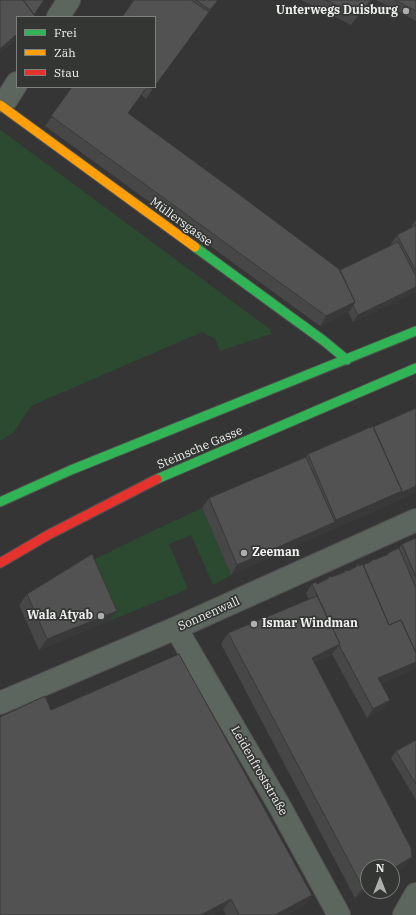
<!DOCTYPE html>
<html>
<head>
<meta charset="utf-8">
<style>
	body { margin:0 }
	#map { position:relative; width:416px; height:915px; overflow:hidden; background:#353535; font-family:"IBM Plex Serif",serif }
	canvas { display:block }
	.legend { position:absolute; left:16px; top:16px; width:140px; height:72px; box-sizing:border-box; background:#343634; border:1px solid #7e807e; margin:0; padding:5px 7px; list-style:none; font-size:12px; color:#eeefee }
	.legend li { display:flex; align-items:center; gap:8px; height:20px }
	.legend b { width:20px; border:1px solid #7e807e }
	.north { position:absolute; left:360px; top:859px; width:40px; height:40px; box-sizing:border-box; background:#343634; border:1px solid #7e807e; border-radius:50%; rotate:0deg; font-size:11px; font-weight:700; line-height:16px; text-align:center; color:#eeefee }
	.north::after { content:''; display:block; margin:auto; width:14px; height:18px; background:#adaead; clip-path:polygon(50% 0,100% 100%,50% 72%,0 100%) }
</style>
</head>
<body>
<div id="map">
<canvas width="416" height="915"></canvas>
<ul class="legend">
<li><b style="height:5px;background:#30b455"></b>Frei</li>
<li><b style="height:5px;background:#ff9f0a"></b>Zäh</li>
<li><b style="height:5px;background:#e5322d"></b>Stau</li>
</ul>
<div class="north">N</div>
</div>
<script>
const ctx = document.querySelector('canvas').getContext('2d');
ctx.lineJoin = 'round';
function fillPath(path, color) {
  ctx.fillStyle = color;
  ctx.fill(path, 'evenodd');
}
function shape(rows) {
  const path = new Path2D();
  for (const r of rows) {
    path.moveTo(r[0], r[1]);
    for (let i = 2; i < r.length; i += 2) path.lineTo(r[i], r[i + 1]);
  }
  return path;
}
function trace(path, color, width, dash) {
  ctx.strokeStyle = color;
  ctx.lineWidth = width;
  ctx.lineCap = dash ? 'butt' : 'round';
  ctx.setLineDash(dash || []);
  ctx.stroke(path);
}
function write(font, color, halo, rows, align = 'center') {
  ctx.font = font + ' "IBM Plex Serif",serif';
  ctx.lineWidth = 3.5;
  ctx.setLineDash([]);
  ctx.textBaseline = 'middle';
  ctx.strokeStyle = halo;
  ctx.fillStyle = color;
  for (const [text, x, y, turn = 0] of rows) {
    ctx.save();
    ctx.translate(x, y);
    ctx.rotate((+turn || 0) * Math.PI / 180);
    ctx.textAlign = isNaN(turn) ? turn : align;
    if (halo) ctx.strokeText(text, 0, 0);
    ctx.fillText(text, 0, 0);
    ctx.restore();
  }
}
fillPath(shape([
	[0,130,2,131,271,330,271,334,220,351,215,339,202,332,31,406,13,433,0,441],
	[202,508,231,575,213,585,191,535,169,544,188,589,109,621,85,564,142,536]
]), '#2b4a30');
const street = shape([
	[58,17,69,0],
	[0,101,7,99,17,83],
	[176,628,280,807,339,915],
	[0,703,176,628,416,520],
	[404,915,416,894]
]);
const fast = shape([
	[195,247,324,341,347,360],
	[157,479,416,368],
	[0,502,71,470,416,331]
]);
const slow = shape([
	[0,105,195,247]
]);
const jam = shape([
	[0,563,48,535,157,479]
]);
trace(street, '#535353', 24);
trace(fast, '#535353', 11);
trace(slow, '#535353', 11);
trace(jam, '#535353', 11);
trace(street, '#5d665e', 22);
trace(fast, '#30b455', 9);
trace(slow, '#ff9f0a', 9);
trace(jam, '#e5322d', 9);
fillPath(shape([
	[134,0,218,0,155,86],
	[301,0,372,0,351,25],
	[376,0,416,0,416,21],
	[72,87,154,87,146,99,141,95,128,113,340,270,391,245,391,244,397,235,413,227,412,225,416,220,416,292,353,322,348,312,320,326,45,126],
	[416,408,328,531,231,575,202,508,209,498,306,457,308,454,373,427],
	[416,538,416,668,381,684,383,709,367,718,332,654,314,663,404,868,392,875,392,867,368,867,368,890,355,898,221,644,228,633,309,600,306,593,312,584,317,584,327,579,328,577,331,577,344,572,345,571,348,571,355,567,357,565,363,565,371,562,372,560,374,560,387,555,388,553,399,548,402,544],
	[27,594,109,621,39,650,19,605],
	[51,710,312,895,304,906,287,915,226,915,223,910],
	[416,740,416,800,391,758,396,751]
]), '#474747');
fillPath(shape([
	[371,0,372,0,351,25,358,16],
	[17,34,17,39,0,53,0,49],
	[416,287,416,292,353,322,358,315],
	[355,302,349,312,320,326,326,316],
	[416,486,416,493,231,575,237,565,335,522,336,520,402,491],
	[117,611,109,621,39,650,47,639],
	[340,644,332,654,304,668,312,658],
	[416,662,416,668,372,688,378,678],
	[390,700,383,709,367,718,373,709],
	[412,857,404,868,392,875,392,869],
	[368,884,368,890,355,898,363,888],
	[312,895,304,906,287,915,275,915],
	[231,899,223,910,214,915,201,915]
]), '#393939');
const building = shape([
	[0,0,23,0,36,17,17,17,17,34,0,49,0,0],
	[23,0,44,0,34,15,23,0],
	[134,0,191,0,209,12,155,86,155,17,122,17,134,0],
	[196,0,218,0,210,10,196,0],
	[326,0,371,0,358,16,326,0],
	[395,0,416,0,416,11,395,0],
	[72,87,147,87,128,113,232,189,339,269,355,302,326,316,51,116,72,87],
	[149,87,154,87,152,89,149,87],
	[416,225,416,271,397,235,416,225],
	[398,242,416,276,416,287,358,315,353,305,355,302,340,270,398,242],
	[416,408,416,486,401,493,402,491,373,427,416,408],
	[373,426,402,491,336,520,308,454,373,426],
	[306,457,335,522,237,565,209,498,306,457],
	[416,538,416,577,402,544,416,538],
	[399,548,416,588,416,653,401,620,389,625,363,565,372,561,372,560,374,559,374,560,389,554,388,553,399,548],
	[92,554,117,611,47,639,27,594,92,554],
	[359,564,359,566,363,564,389,625,401,620,416,653,416,662,378,678,390,700,373,709,339,645,340,644,312,584,316,582,317,584,329,578,328,577,331,576,331,577,345,572,345,571,347,570,348,571,357,566,357,565,359,564],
	[317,596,340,644,312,658,411,848,412,857,392,869,392,867,368,867,368,884,363,888,228,633,317,596],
	[179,654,312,895,275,915,239,915,231,899,201,915,0,915,0,717,45,696,51,710,179,654],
	[416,740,416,784,396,751,416,740]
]);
fillPath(building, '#525252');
trace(building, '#393939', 1);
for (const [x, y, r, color] of [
	[406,11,4,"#adaead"],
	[244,553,4,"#adaead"],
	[101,616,4,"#adaead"],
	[254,624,4,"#adaead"]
]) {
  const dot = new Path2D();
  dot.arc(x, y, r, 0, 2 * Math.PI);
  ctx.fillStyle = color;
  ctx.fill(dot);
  trace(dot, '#343634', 1.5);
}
write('bold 12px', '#eeefee', '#343634', [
	["Unterwegs Duisburg",398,11],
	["Zeeman",252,553,"left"],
	["Wala Atyab",93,616],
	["Ismar Windman",262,624,"left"]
], 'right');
write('12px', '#eeefee', '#343634', [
	["Müllersgasse",181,222,36],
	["Steinsche Gasse",200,448,-23],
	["Sonnenwall",209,614,-24],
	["Leidenfroststraße",259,771,60]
]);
</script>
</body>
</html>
